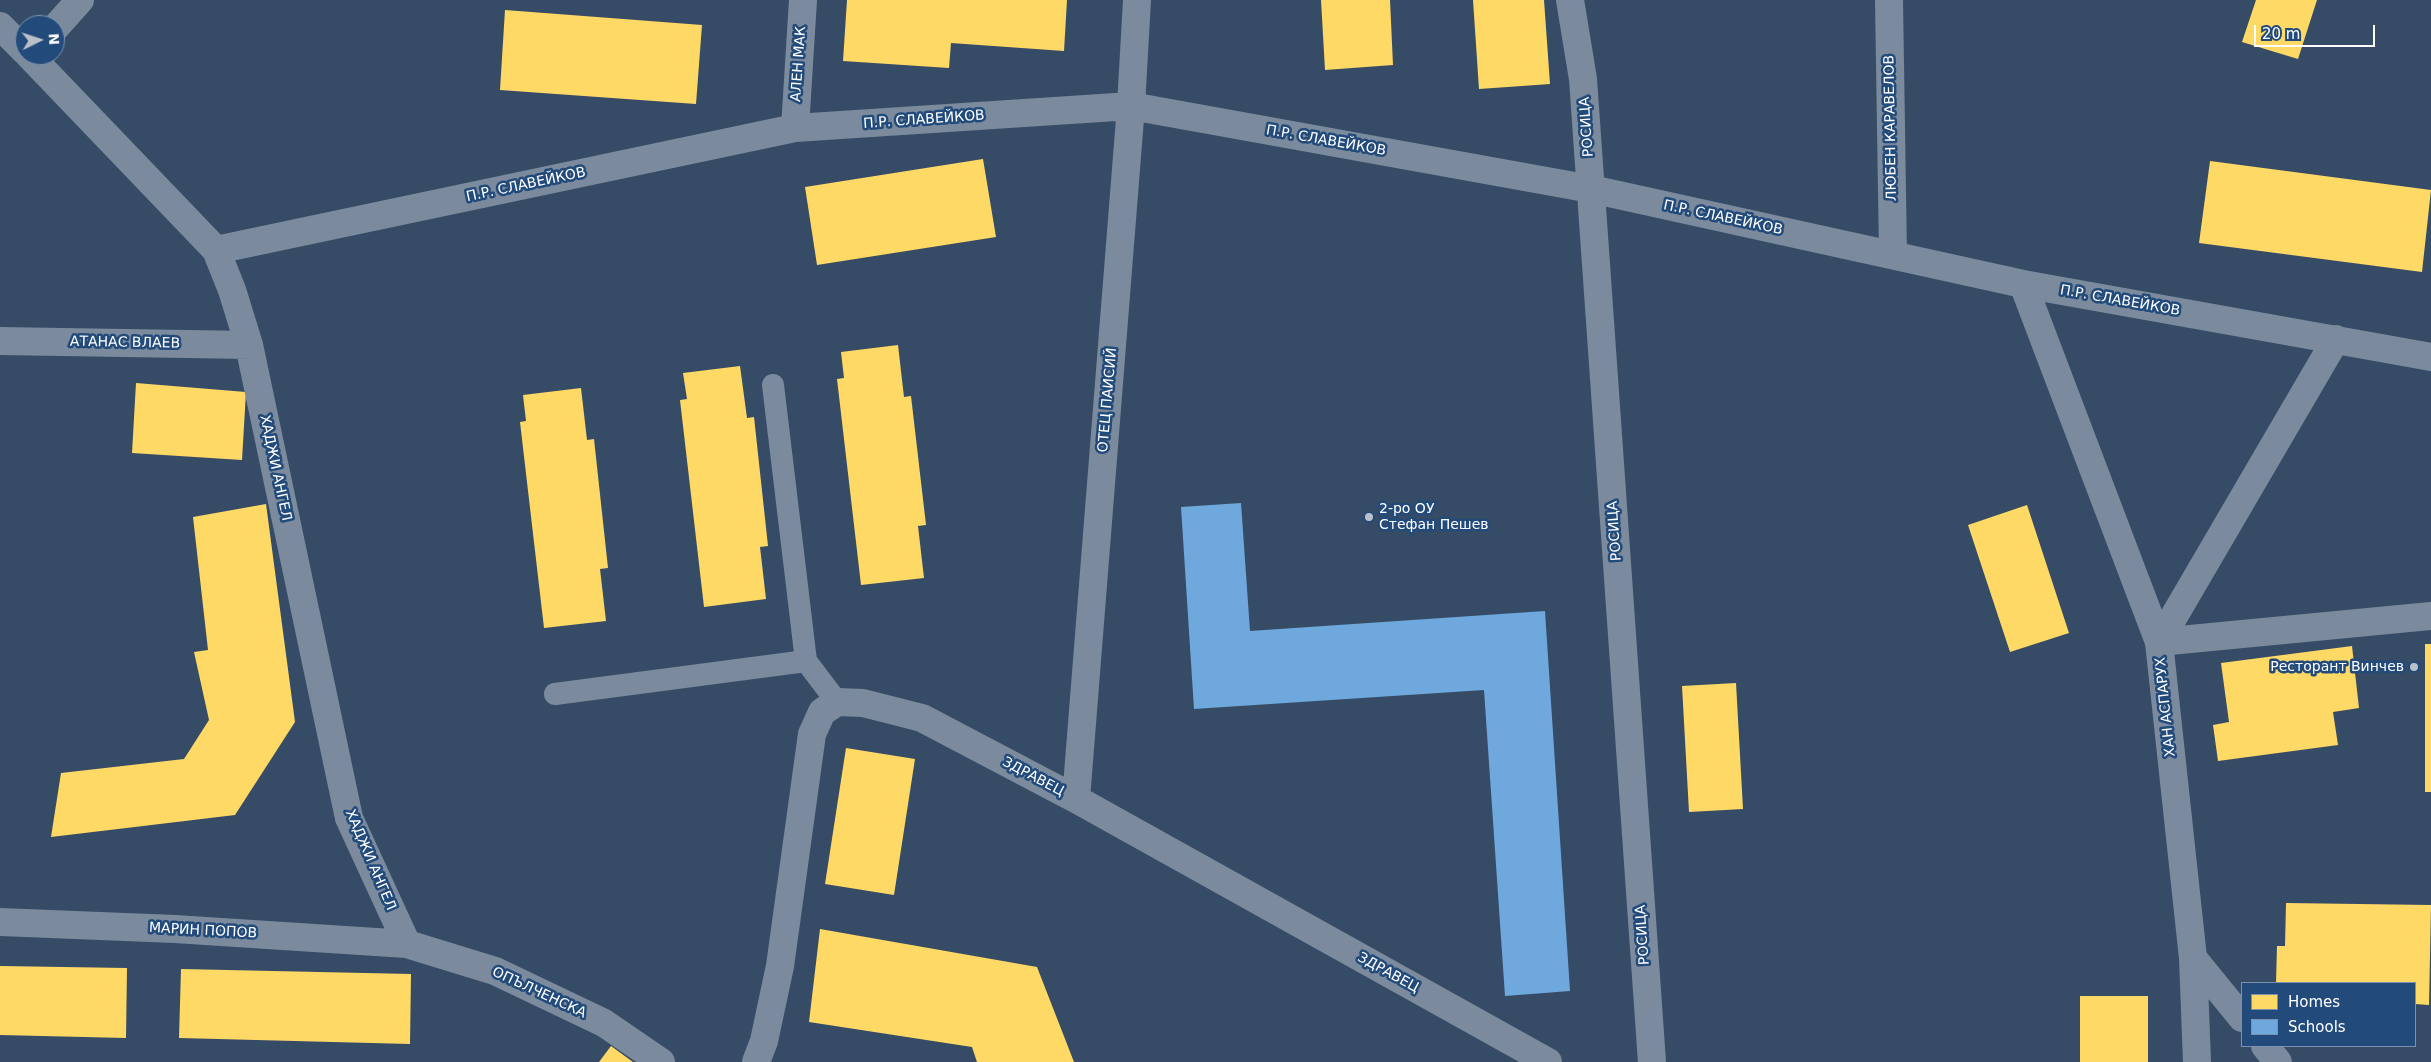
<!DOCTYPE html>
<html>
<head>
<meta charset="utf-8">
<style>
	body { margin:0 }
	#map { position:relative; width:2431px; height:1062px; overflow:hidden; background:#364c66; font-family:"DejaVu Sans",sans-serif }
	canvas { display:block }
	.legend { position:absolute; left:2241px; top:982px; width:175px; height:65px; box-sizing:border-box; background:#224a7a; border:1px solid #7a92af; margin:0; padding:6px 9px; list-style:none; font-size:15px; color:#fff }
	.legend li { display:flex; align-items:center; gap:10px; height:25px }
	.legend b { width:25px; border:1px solid #7a92af }
	.north { position:absolute; left:15px; top:15px; width:50px; height:50px; box-sizing:border-box; background:#224a7a; border:1px solid #7a92af; border-radius:50%; rotate:86deg; font-size:14px; font-weight:700; line-height:20px; text-align:center; color:#fff }
	.north::after { content:''; display:block; margin:auto; width:18px; height:22px; background:#b9c0c9; clip-path:polygon(50% 0,100% 100%,50% 72%,0 100%) }
	.scale { position:absolute; left:2254px; top:25px; width:121px; height:22px; box-sizing:border-box; border:2px solid #fff; border-top:0; padding-left:6px; font-size:15px; line-height:18px; white-space:nowrap; color:#fff; -webkit-text-stroke:4px #224a7a; paint-order:stroke }
</style>
</head>
<body>
<div id="map">
<canvas width="2431" height="1062"></canvas>
<ul class="legend">
<li><b style="height:14px;background:#ffd966"></b>Homes</li>
<li><b style="height:14px;background:#6fa8dc"></b>Schools</li>
</ul>
<div class="north">N</div>
<div class="scale">20 m</div>
</div>
<script>
const ctx = document.querySelector('canvas').getContext('2d');
ctx.lineJoin = 'round';
function fillPath(path, color) {
  ctx.fillStyle = color;
  ctx.fill(path, 'evenodd');
}
function shape(rows) {
  const path = new Path2D();
  for (const r of rows) {
    path.moveTo(r[0], r[1]);
    for (let i = 2; i < r.length; i += 2) path.lineTo(r[i], r[i + 1]);
  }
  return path;
}
function trace(path, color, width, dash) {
  ctx.strokeStyle = color;
  ctx.lineWidth = width;
  ctx.lineCap = dash ? 'butt' : 'round';
  ctx.setLineDash(dash || []);
  ctx.stroke(path);
}
function write(font, color, halo, rows, align = 'center') {
  ctx.font = font + ' "DejaVu Sans",sans-serif';
  ctx.lineWidth = 5;
  ctx.setLineDash([]);
  ctx.textBaseline = 'middle';
  ctx.strokeStyle = halo;
  ctx.fillStyle = color;
  for (const [text, x, y, turn = 0] of rows) {
    ctx.save();
    ctx.translate(x, y);
    ctx.rotate((+turn || 0) * Math.PI / 180);
    ctx.textAlign = isNaN(turn) ? turn : align;
    if (halo) ctx.strokeText(text, 0, 0);
    ctx.fillText(text, 0, 0);
    ctx.restore();
  }
}
fillPath(shape([
	[847,0,1067,0,1064,51,951,43,949,68,843,61],
	[1321,0,1390,0,1393,65,1325,70],
	[1473,0,1544,0,1550,84,1479,89],
	[2256,0,2317,0,2298,59,2242,42],
	[505,10,702,25,696,104,500,90],
	[983,159,996,237,817,265,805,187],
	[2210,161,2431,190,2422,272,2199,243],
	[898,345,904,397,911,396,926,525,918,526,924,578,861,585,837,379,844,378,841,352],
	[740,366,747,418,754,417,768,546,760,547,766,599,704,607,680,400,687,399,683,373],
	[136,383,246,392,242,460,132,453],
	[581,388,587,440,594,439,608,568,600,569,606,621,544,628,520,422,526,421,523,395],
	[266,504,295,722,235,815,51,837,61,773,184,759,209,720,194,652,208,650,193,517],
	[2027,505,2069,633,2010,652,1968,525],
	[2425,644,2431,644,2431,792,2425,792],
	[2352,646,2359,708,2333,712,2338,745,2218,761,2213,725,2229,722,2221,663],
	[1736,683,1743,809,1689,812,1682,686],
	[846,748,915,759,894,895,825,884],
	[2286,903,2431,905,2429,1005,2415,1004,2415,983,2276,983,2277,946,2285,946],
	[820,929,1037,967,1074,1062,977,1062,972,1047,809,1022],
	[0,966,127,968,126,1038,0,1035],
	[181,969,411,974,410,1044,179,1038],
	[2080,996,2148,996,2148,1062,2080,1062],
	[611,1046,633,1062,599,1062]
]), '#ffd966');
fillPath(shape([
	[1241,503,1250,631,1545,611,1570,991,1505,996,1484,690,1194,709,1181,507]
]), '#6fa8dc');
trace(shape([
	[773,385,806,661,837,702],
	[555,694,806,661]
]), '#7b8b9d', 22);
trace(shape([
	[2159,642,2431,616]
]), '#7b8b9d', 28);
trace(shape([
	[1570,0,1583,79,1652,1062],
	[1889,0,1893,255],
	[0,26,25,51],
	[55,28,80,0],
	[29,55,216,250,232,290,249,345,349,818,407,944],
	[795,128,803,0],
	[216,250,795,128,1131,106,1591,189,2023,284,2431,357],
	[2023,284,2159,642],
	[0,341,249,345],
	[1076,799,1131,106,1137,0],
	[0,922,175,929,407,944,495,971,604,1023,661,1062],
	[2193,958,2242,1018],
	[2265,1046,2278,1062],
	[756,1062,764,1041,780,966,812,734,822,712,837,702,863,703,922,718,1076,799,1548,1062],
	[2197,1062,2193,958,2159,642,2336,339]
]), '#7b8b9d', 28);
for (const [x, y, r, color] of [
	[1369,517,5,"#b9c0c9"],
	[2414,667,5,"#b9c0c9"]
]) {
  const dot = new Path2D();
  dot.arc(x, y, r, 0, 2 * Math.PI);
  ctx.fillStyle = color;
  ctx.fill(dot);
  trace(dot, '#224a7a', 2);
}
write('14px', '#fff', '#224a7a', [
	["АЛЕН МАК",799,64,-86],
	["П.Р. СЛАВЕЙКОВ",924,120,-4],
	["РОСИЦА",1587,127,-94],
	["ЛЮБЕН КАРАВЕЛОВ",1891,128,-91],
	["П.Р. СЛАВЕЙКОВ",1326,141,10],
	["П.Р. СЛАВЕЙКОВ",526,185,-12],
	["П.Р. СЛАВЕЙКОВ",1723,218,12],
	["П.Р. СЛАВЕЙКОВ",2120,301,10],
	["АТАНАС ВЛАЕВ",125,343,1],
	["ОТЕЦ ПАИСИЙ",1108,400,-85],
	["ХАДЖИ АНГЕЛ",275,468,78],
	["РОСИЦА",1615,531,-94],
	["ХАН АСПАРУХ",2166,707,-96],
	["ЗДРАВЕЦ",1033,777,28],
	["ХАДЖИ АНГЕЛ",370,860,67],
	["МАРИН ПОПОВ",203,931,3],
	["РОСИЦА",1643,935,-94],
	["ЗДРАВЕЦ",1388,973,29],
	["ОПЪЛЧЕНСКА",539,993,25]
]);
write('14px', '#fff', '#224a7a', [
	["2-ро ОУ",1379,509],
	["Стефан Пешев",1379,525],
	["Ресторант Винчев",2404,667,"right"]
], 'left');
</script>
</body>
</html>
